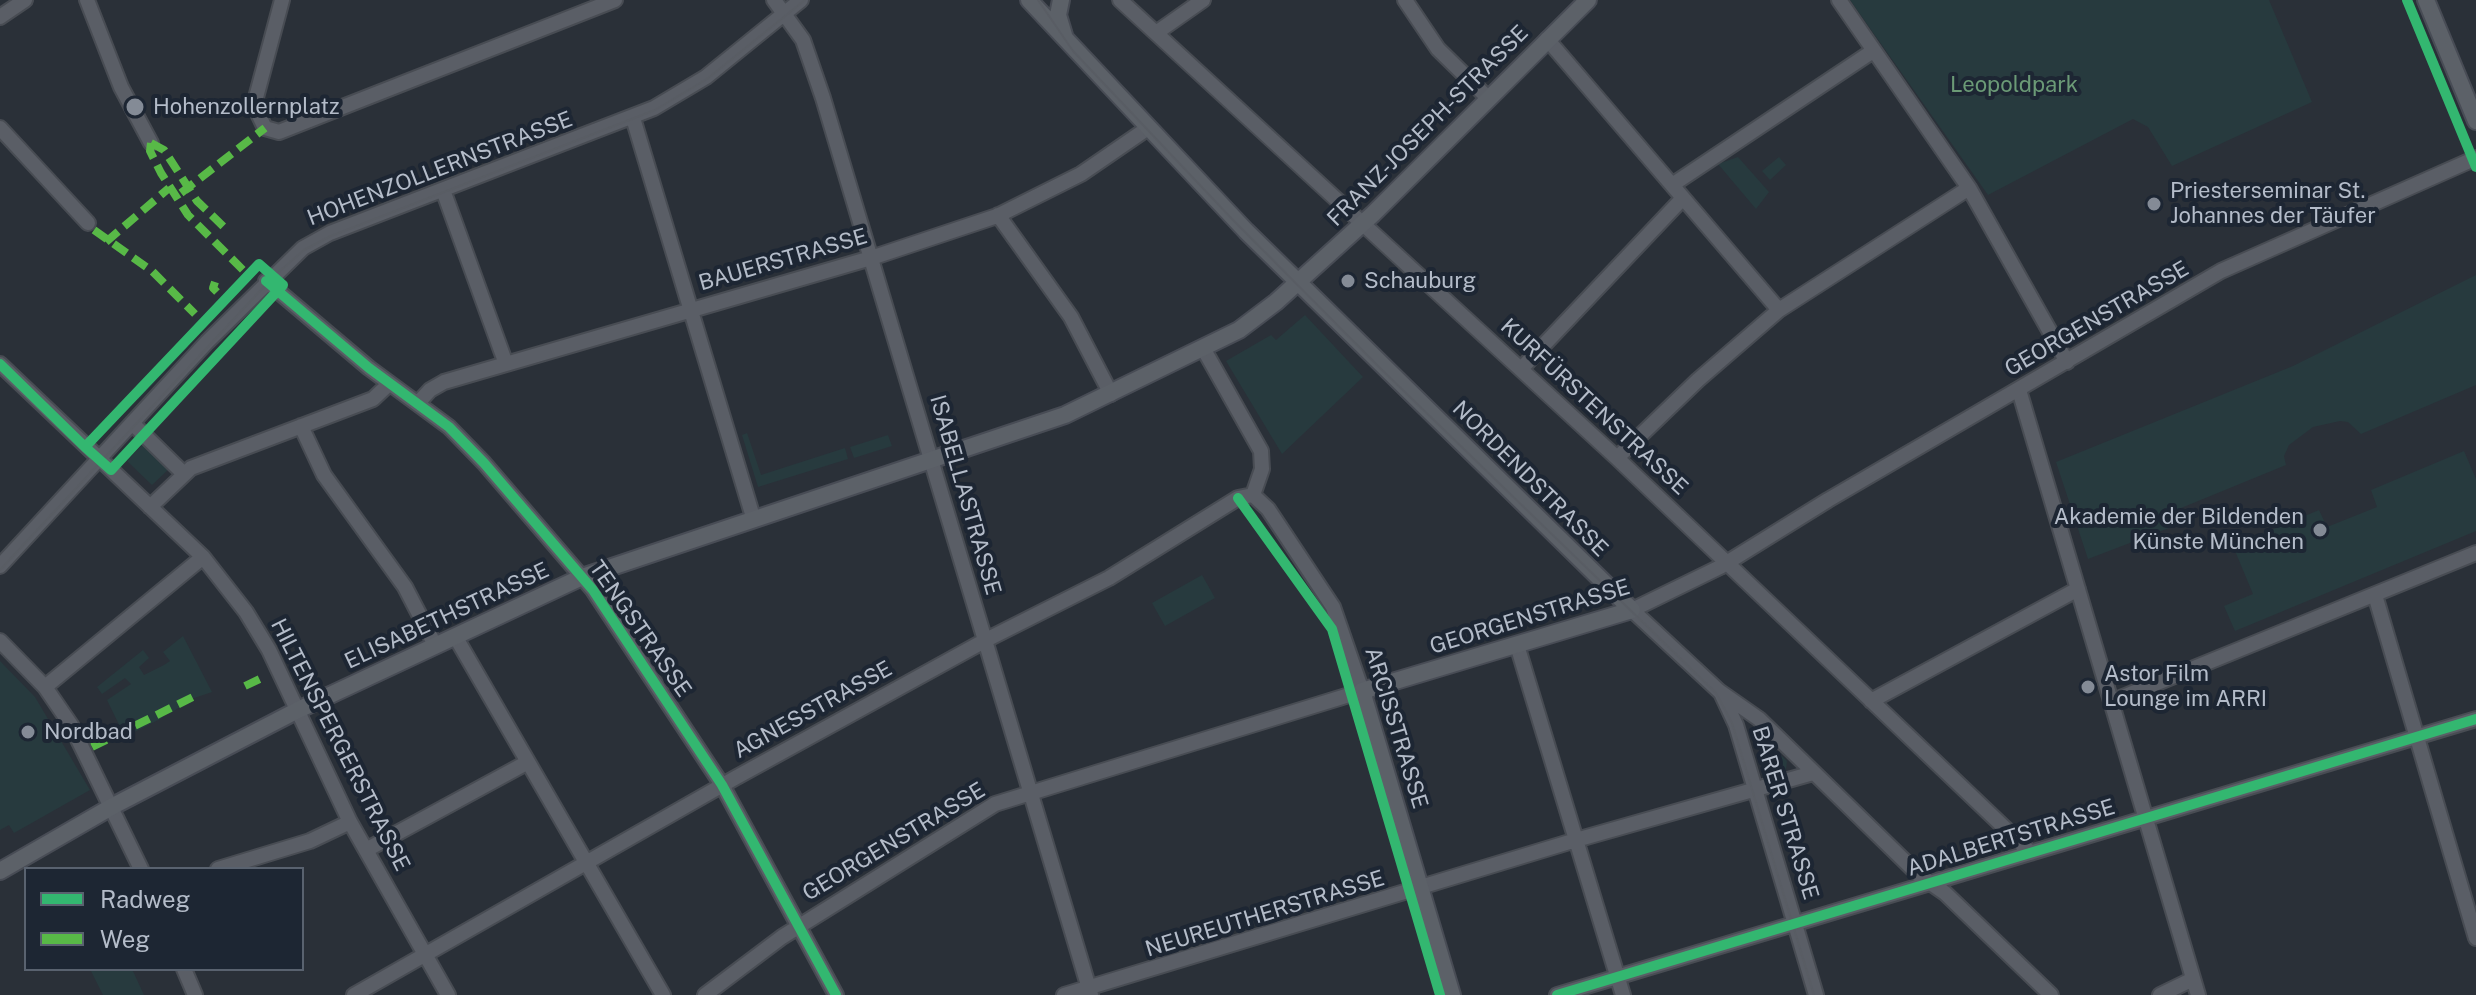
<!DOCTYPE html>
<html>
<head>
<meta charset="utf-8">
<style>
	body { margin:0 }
	#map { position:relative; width:2476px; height:995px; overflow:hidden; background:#2a3038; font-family:"Public Sans",sans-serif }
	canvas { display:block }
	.legend { position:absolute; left:24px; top:867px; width:280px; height:104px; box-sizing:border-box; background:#1d2633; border:2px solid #59626f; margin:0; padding:10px 14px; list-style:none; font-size:24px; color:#b4bcc9 }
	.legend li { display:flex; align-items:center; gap:16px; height:40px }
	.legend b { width:40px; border:2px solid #59626f }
</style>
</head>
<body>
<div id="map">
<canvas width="2476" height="995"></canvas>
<ul class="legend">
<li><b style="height:10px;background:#33b770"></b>Radweg</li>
<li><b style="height:10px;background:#58b947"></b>Weg</li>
</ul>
</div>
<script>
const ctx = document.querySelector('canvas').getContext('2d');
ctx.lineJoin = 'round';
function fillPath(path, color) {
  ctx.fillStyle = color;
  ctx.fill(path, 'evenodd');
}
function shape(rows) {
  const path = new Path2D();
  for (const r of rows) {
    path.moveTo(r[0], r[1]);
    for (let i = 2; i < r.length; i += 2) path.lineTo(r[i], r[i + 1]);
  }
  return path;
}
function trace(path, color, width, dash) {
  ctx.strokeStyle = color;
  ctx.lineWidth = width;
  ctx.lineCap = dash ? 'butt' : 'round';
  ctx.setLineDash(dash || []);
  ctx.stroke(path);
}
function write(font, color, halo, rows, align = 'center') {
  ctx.font = font + ' "Public Sans",sans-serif';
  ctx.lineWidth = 8;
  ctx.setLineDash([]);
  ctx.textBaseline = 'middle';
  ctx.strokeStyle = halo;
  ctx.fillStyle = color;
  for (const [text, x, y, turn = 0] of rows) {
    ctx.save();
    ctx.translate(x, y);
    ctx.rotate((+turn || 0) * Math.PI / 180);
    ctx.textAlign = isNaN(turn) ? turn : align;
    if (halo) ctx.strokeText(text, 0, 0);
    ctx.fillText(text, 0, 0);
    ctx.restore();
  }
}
fillPath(shape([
	[1850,0,2269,0,2312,102,2172,166,2148,127,2133,119,1988,195],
	[1738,157,1769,192,1756,209,1718,164],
	[1779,157,1786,165,1770,180,1762,171],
	[2476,275,2476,385,2361,434,2348,422,2340,421,2313,427,2289,445,2284,456,2286,465,2164,515,2169,528,2088,559,2056,462,2293,366],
	[1305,315,1363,377,1282,454,1226,361,1271,335,1276,340],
	[186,344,189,346,138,400,135,397],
	[747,433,761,475,845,448,848,459,758,487,742,435],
	[888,435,892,446,854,458,850,447],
	[145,442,171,467,152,485,127,461],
	[2464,451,2476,479,2476,531,2235,631,2224,606,2253,594,2233,546,2319,510,2327,527,2377,507,2371,490],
	[1202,575,1215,598,1165,626,1152,603],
	[183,636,212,692,194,698,169,714,164,713,162,718,125,737,107,700,131,684,125,678,102,694,97,687,143,650,149,658,139,667,144,675,164,665,170,661,163,652],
	[0,661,35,697,90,790,14,833,9,825,0,830],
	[1754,729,1787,761,1786,770,1765,776],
	[90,969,132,969,144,995,103,995]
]), '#273a3e');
const minor = shape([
	[87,0,121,87,151,143],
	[282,0,254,105,265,128,279,132,615,0],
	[774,0,803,40,823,98,1091,995],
	[1120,0,1617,458,2031,853],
	[1405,0,1438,49,1489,99],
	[1839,0,1969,188,2067,362],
	[0,17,25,0],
	[1156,33,1203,0],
	[1547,39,1779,310],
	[633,118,753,517],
	[0,128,88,223],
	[1672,185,1873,51],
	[443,190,506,364],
	[998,215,1071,317,1111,394],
	[266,281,369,368,449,427,484,463,593,590,722,785,836,995],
	[1203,348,1261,451,1262,469,1253,495],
	[0,364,203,557,246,612,269,650,350,822,448,995],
	[1521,369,1683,198],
	[2019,390,2198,995],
	[418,403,430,390,444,382,871,258,997,216,1081,174,1148,128],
	[132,423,183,473],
	[301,426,324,475,405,587,435,645],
	[1617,458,1698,380,1779,310,1969,188],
	[150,507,191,468,373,399,389,384],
	[0,566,207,342,303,248,330,233,654,108,706,77,801,0],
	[2375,595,2476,938],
	[455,636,663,995],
	[0,641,45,687,71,725,141,869],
	[1517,645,1623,995],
	[45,687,203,557],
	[1722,695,1736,725,1816,995],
	[1871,701,2078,589],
	[2113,701,2476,553],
	[366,850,528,762],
	[218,869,310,841,350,822],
	[184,969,195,995],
	[354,995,735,778,986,640,1109,578,1238,498,1253,495],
	[705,995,782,937,995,804,1362,691,1333,607,1268,509,1253,495],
	[1064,995,1576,840,1813,773],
	[1557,995,2476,719],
	[2051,995,1945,893,1919,875,1759,719,1719,691,1632,610,1720,567,1828,500,2221,271,2476,158],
	[2160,995,2193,979]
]);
const major = shape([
	[1029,0,1246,231,1632,610,1362,691,1452,995],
	[1061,0,1058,15,1064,35],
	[2426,0,2476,121],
	[0,871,113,806,296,711,582,577,1065,415,1239,330,1276,302,1373,214,1588,0]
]);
trace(minor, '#484c53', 18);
trace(major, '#484c55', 20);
trace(minor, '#5a5e66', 14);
trace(major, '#5c6168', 16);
trace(shape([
	[1038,0,1073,51,1232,219,1380,368,1716,693,1732,723,1814,995],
	[0,570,273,277,304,250,331,236,655,110,707,79,805,0]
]), '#595d64', 2);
trace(shape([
	[151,143,150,151,161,173,188,215,248,275],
	[151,143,164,150,197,201,227,230],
	[181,193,265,128],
	[94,230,152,271,195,314],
	[106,242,169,188],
	[215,282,213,288,217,292],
	[245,686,264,677],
	[92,747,199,694]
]), '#58b947', 8, [16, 8]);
trace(shape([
	[2407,0,2476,167],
	[266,281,369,368,449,427,484,463,593,590,722,785,836,995],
	[0,364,85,447,111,470,283,285,259,264,85,447],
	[1238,498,1332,629,1440,995],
	[1557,995,2476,719]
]), '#33b770', 10);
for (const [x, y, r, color] of [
	[135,107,10,"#848b96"],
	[2154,204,8,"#848b96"],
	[1348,281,8,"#848b96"],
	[2320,530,8,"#848b96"],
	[2088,687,8,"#848b96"],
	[28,732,8,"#848b96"]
]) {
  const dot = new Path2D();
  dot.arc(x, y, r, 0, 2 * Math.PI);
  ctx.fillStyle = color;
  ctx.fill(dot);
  trace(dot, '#1d2633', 3);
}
write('22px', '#6b9a76', '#1d2633', [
	["Leopoldpark",2014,85]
]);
write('22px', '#b4bcc9', '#1d2633', [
	["Hohenzollernplatz",153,107],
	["Priesterseminar St.",2170,191],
	["Johannes der Täufer",2170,216],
	["Schauburg",1364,281],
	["Akademie der Bildenden",2304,517,"right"],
	["Künste München",2304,542,"right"],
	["Astor Film",2104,674],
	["Lounge im ARRI",2104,699],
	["Nordbad",44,732]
], 'left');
write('22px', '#b4bcc9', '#1d2633', [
	["FRANZ-JOSEPH-STRASSE",1428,126,-45],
	["HOHENZOLLERNSTRASSE",440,169,-21],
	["BAUERSTRASSE",783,260,-16],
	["GEORGENSTRASSE",2097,319,-30],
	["KURFÜRSTENSTRASSE",1594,407,43],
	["NORDENDSTRASSE",1530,479,45],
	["ISABELLASTRASSE",965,495,74],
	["ELISABETHSTRASSE",447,616,-25],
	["GEORGENSTRASSE",1530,617,-17],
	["TENGSTRASSE",640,629,55],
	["AGNESSTRASSE",813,710,-29],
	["ARCISSTRASSE",1396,728,73],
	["HILTENSPERGERSTRASSE",340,745,63],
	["BARER STRASSE",1785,813,73],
	["ADALBERTSTRASSE",2011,838,-17],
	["GEORGENSTRASSE",894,842,-31],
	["NEUREUTHERSTRASSE",1265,914,-17]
]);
</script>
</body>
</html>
